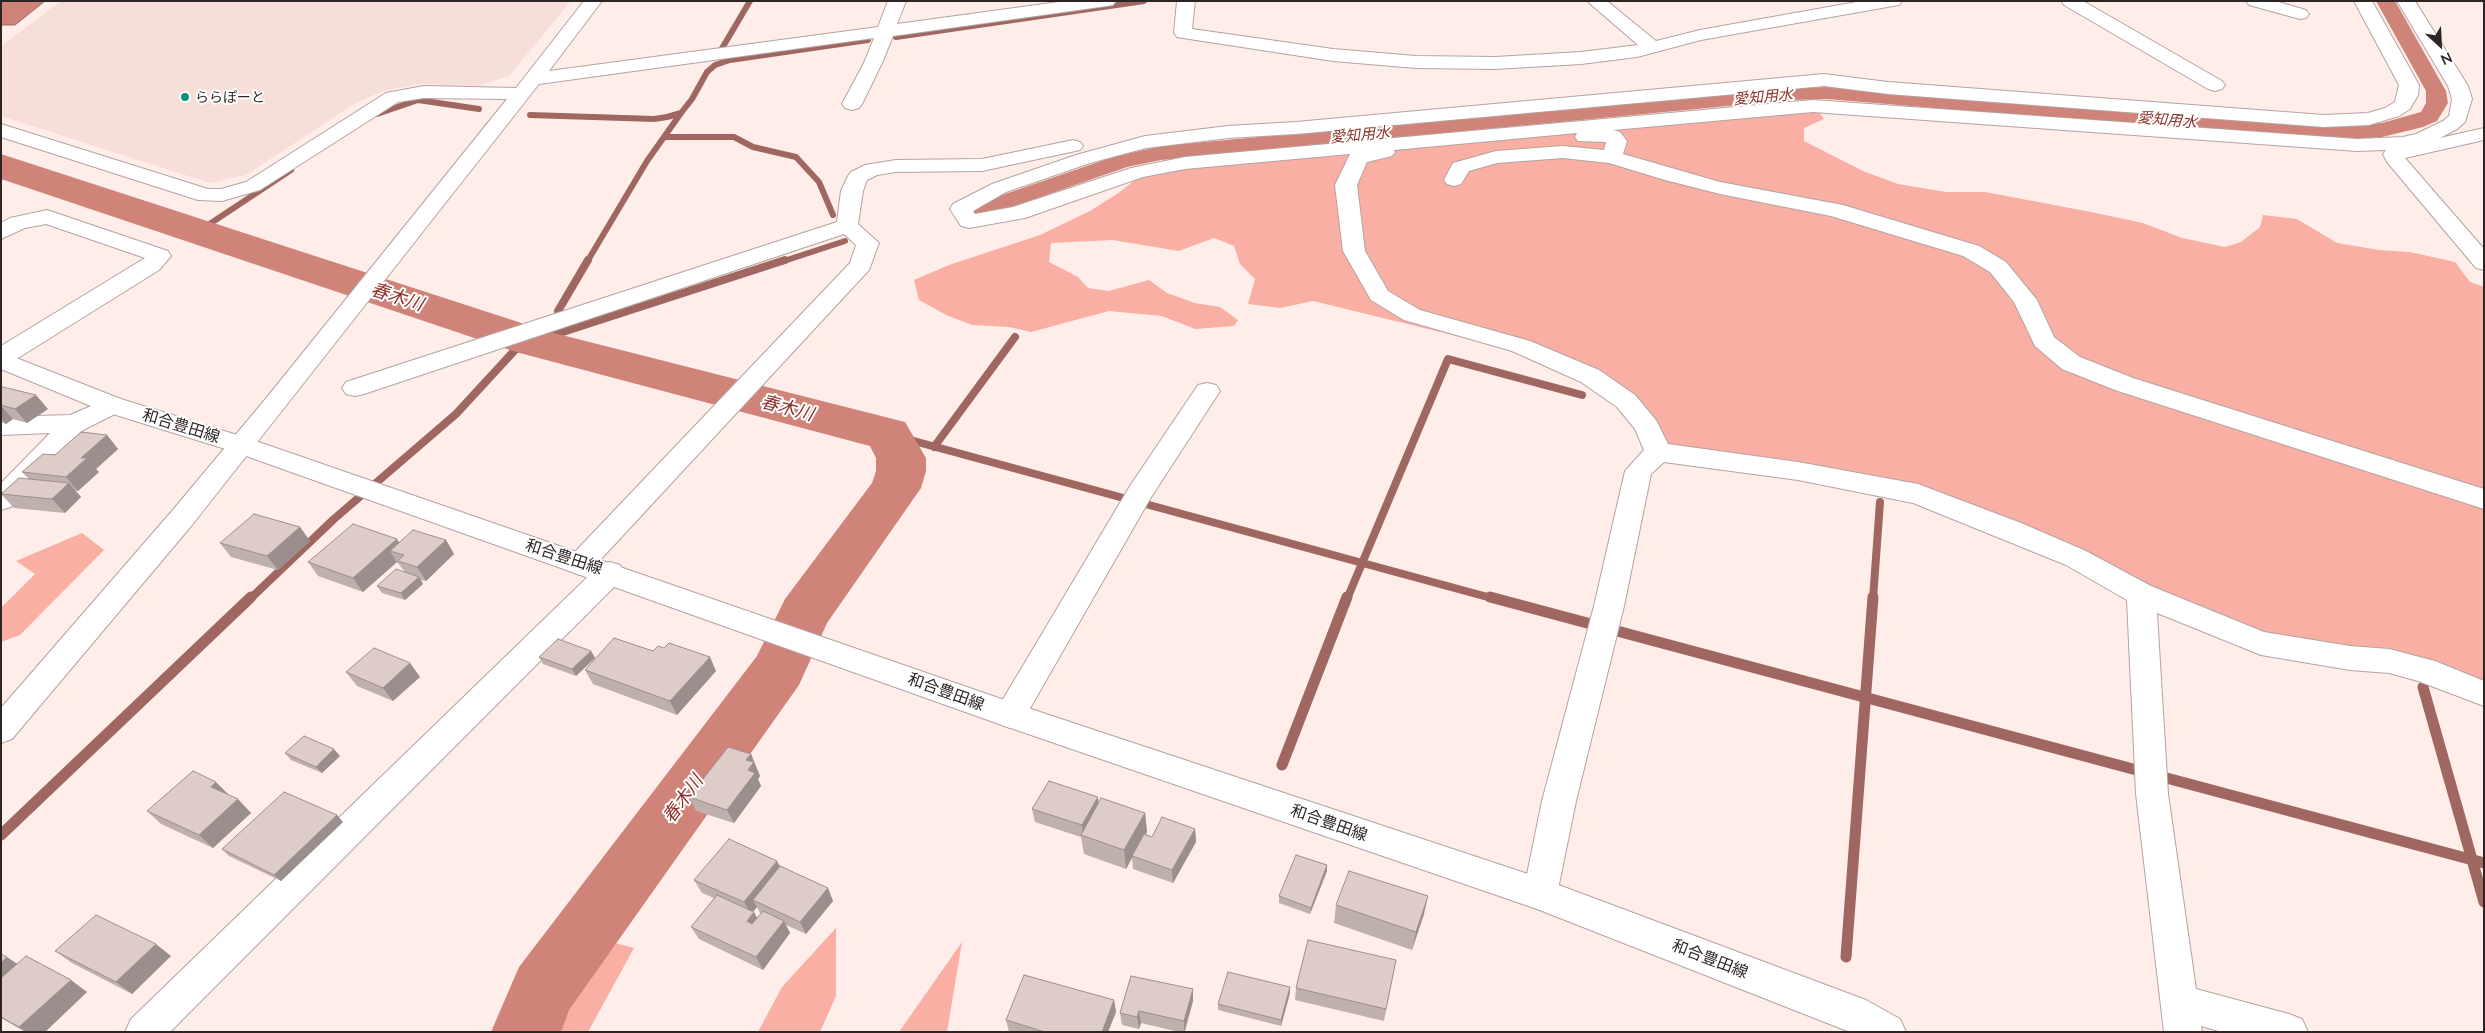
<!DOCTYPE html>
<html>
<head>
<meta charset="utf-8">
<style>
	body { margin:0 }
	#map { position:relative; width:2485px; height:1033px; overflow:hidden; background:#ffedea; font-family:Lato,sans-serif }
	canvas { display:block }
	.frame { position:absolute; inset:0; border:2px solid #2c2524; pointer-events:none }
	.north { position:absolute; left:2415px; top:20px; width:50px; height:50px; -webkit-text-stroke:4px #fff; paint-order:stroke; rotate:155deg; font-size:14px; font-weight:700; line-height:20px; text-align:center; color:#2c2524 }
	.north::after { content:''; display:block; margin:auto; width:18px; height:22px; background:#2c2524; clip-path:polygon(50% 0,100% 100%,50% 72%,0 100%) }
</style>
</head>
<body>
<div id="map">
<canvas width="2485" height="1033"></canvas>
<div class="frame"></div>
<div class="north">N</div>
</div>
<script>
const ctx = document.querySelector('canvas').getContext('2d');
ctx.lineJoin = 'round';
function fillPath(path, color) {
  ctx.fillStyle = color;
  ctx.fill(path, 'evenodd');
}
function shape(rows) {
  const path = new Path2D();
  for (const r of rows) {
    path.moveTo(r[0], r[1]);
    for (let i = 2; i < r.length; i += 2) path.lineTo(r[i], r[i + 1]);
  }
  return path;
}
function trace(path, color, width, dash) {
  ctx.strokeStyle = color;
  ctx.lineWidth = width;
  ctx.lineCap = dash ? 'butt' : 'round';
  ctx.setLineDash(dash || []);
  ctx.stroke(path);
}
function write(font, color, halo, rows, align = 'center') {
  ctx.font = font + ' Lato,"Noto Sans JP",sans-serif';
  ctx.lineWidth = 4;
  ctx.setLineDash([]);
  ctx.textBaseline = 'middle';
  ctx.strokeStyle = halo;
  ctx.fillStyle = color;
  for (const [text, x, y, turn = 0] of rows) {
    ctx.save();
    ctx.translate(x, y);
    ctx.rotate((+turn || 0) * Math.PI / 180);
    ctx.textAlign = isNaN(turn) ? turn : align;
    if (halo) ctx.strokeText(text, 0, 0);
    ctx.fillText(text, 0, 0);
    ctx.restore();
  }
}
fillPath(shape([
	[61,1,571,1,509,76,477,86,420,84,383,91,356,103,246,175,210,183,1,116,1,46]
]), '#f8ded9');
fillPath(shape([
	[1818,111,1824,119,1804,128,1804,141,1863,171,1898,184,1946,192,1985,192,2091,212,2143,223,2182,238,2225,247,2241,242,2260,227,2263,215,2297,219,2337,243,2379,250,2410,252,2455,262,2470,282,2484,287,2484,687,2360,647,2298,640,2246,628,2144,585,1965,503,1672,447,1586,383,1498,346,1313,301,1280,308,1248,304,1255,279,1240,264,1234,246,1214,238,1179,251,1112,240,1051,243,1049,262,1078,277,1088,288,1109,291,1149,280,1167,293,1195,303,1220,307,1238,320,1234,326,1195,329,1162,316,1109,311,1031,332,1009,327,972,325,946,315,919,300,914,280,949,265,1040,235,1090,211,1117,194,1135,180,1161,169],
	[82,533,104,550,20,635,1,642,1,608,35,574,16,561],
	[836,928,836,996,820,1032,758,1032,782,987],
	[596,938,634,948,588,1032,538,1032,553,992],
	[962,942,947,1032,899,1032]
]), '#faafa4');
const water = shape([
	[1,1,45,1,15,25,1,25,1,1]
]);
fillPath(water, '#d08379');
trace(water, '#9f6760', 1);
trace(shape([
	[896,37,1144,1],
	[721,50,750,1],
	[377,114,418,100,479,109],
	[530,115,654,119,667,117,681,113,692,99,707,72,715,65,730,60,868,40],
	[665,137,734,137,753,147,796,157,819,182,833,215],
	[199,231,291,170],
	[587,262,647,161,681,113],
	[781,262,845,241]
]), '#9f6760', 6);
trace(shape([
	[558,311,588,260],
	[888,434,1495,599],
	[934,447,1015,337],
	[250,599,334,519,456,414,515,350,532,342,785,260],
	[1347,599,1448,359,1582,395],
	[1873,599,1880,502]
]), '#9f6760', 8);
trace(shape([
	[1490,597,2484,863],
	[2423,687,2484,902],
	[1282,765,1347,597],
	[1,835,251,597],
	[1846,957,1873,597]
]), '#9f6760', 11);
fillPath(shape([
	[2376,1,2395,1,2446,91,2448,103,2437,121,2423,127,2382,137,2355,139,2234,133,1827,99,1791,100,1161,160,1127,167,983,217,975,219,967,217,963,212,967,207,1113,157,1161,146,1791,88,1827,87,2234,119,2355,125,2382,123,2421,112,2426,103,2426,91,2376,1]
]), '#d08379');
fillPath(shape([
	[1,154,546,331,905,422,926,458,926,471,921,488,827,623,799,685,569,1010,561,1032,491,1032,519,967,757,656,785,599,872,483,876,471,876,458,870,446,516,352,1,179,1,154]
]), '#d08379');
const minor = shape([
	[584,1,602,1,549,71,878,27,888,1,906,1,897,24,1066,1,1116,1,1113,5,1107,6,893,36,882,63,862,104,859,108,852,110,845,108,842,104,864,63,874,38,539,84,192,525,12,739,1,743,1,708,172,511,268,396,507,99,424,98,398,102,260,190,222,201,198,200,1,137,1,124,208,189,221,189,246,182,386,93,424,86,516,88,584,1],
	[1177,1,1195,1,1192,29,1333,49,1416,56,1495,57,1581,52,1638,45,1587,1,1607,1,1656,41,1700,30,1862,1,1902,1,1899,5,1893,6,1701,40,1637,57,1581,64,1495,69,1416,68,1333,61,1183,38,1177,37,1174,33,1177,1],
	[2061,1,2083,1,2222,81,2225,85,2222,89,2215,91,2208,89,2064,5,2061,1],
	[2246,1,2275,1,2306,10,2309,14,2306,18,2300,19,2249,5,2246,1],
	[2354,1,2372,1,2419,85,2418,95,2410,109,2399,116,2369,125,2324,127,1888,94,1824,86,1296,134,1228,138,1146,148,1090,163,1006,192,973,211,975,214,1013,207,1131,168,1185,157,1813,100,2357,139,2403,137,2416,134,2443,121,2449,116,2452,99,2448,86,2397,1,2415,1,2468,86,2472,99,2465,122,2457,129,2440,138,2484,128,2484,140,2405,158,2484,249,2484,270,2476,268,2387,162,2383,154,2386,150,2357,151,1813,112,1613,130,1620,132,1627,141,1623,154,1720,182,1843,205,1979,246,2006,262,2037,300,2054,337,2080,357,2133,378,2484,489,2484,509,2115,390,2062,369,2035,346,2014,302,1990,272,1963,256,1831,216,1720,194,1665,180,1609,163,1563,158,1497,163,1469,171,1461,184,1454,186,1447,184,1444,180,1453,163,1496,151,1563,146,1604,150,1606,142,1578,141,1575,137,1577,133,1394,150,1395,152,1392,156,1367,162,1357,185,1365,251,1388,291,1420,310,1530,341,1599,370,1635,395,1656,420,1668,444,1798,462,1918,484,2021,523,2086,551,2151,586,2264,632,2350,646,2389,649,2435,661,2484,681,2484,706,2418,681,2389,673,2350,670,2261,655,2157,613,2168,794,2196,989,2289,1014,2302,1019,2308,1032,2222,1032,2201,1026,2202,1032,2164,1032,2136,794,2127,600,2066,565,1913,503,1798,480,1664,462,1651,474,1624,606,1576,801,1557,894,1552,905,1540,910,1528,905,1523,894,1542,801,1594,606,1625,471,1644,450,1635,429,1617,407,1581,382,1512,351,1404,320,1371,300,1343,251,1335,185,1350,154,1185,169,1143,177,1025,218,969,228,961,226,950,209,953,204,992,184,1076,155,1145,136,1228,126,1296,122,1824,74,1888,82,2324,115,2368,113,2385,108,2395,102,2399,85,2354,1],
	[1073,140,1080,142,1083,146,1080,150,982,171,896,172,877,175,867,180,863,191,858,224,879,243,869,270,590,571,580,575,570,571,566,564,570,557,850,263,856,245,844,234,364,394,355,396,346,394,342,388,346,382,837,222,841,191,848,176,851,172,865,165,896,160,982,159,1073,140],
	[47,210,168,251,171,256,159,270,10,363,1,365,1,346,145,258,46,224,25,228,1,239,1,223,10,218,47,210],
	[1207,383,1216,385,1220,391,1150,499,1021,724,1010,728,999,724,994,715,999,706,1130,486,1198,385,1207,383],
	[112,397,121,399,125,405,121,411,83,430,11,507,1,510,1,483,50,433,1,435,1,417,70,415,112,397],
	[610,562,620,565,624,573,620,581,170,1032,125,1032,131,1019,600,565,610,562]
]);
const major = shape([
	[1,352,121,399,250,439,1016,704,1540,878,1866,1000,1900,1019,1906,1032,1850,1032,1537,909,999,724,232,451,103,411,1,369,1,352]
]);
trace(minor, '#b4a3a0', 2);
trace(major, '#b4a3a0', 2);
fillPath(minor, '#fff');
fillPath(major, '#fff');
fillPath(shape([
	[1,388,48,409,27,423,13,419,6,424,1,422],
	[107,435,118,449,96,469,99,472,78,491,75,491,81,497,65,513,14,508,1,494,29,479,22,472,55,455],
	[300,527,310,541,278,570,231,557,220,543],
	[446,540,454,554,426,581,421,580,423,584,405,600,382,593,377,586,405,572,397,562,363,592,318,576,308,562,399,542],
	[591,651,595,658,576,676,543,664,539,657],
	[653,651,716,671,677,715,593,684,585,670],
	[410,663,420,677,393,701,357,686,346,672],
	[285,753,340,756,322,773,291,760],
	[751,754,760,776,758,779,761,786,734,823,696,811,689,797],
	[229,795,251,813,213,848,161,824,147,811],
	[1098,797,1098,803,1145,813,1147,832,1145,834,1152,837,1195,829,1196,842,1173,883,1133,869,1132,858,1126,869,1084,854,1081,837,1035,822,1032,809],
	[337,815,343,822,281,881,229,856,222,849],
	[780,866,828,888,833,901,806,934,786,925,790,933,763,970,699,939,691,927,714,898,702,893,694,880],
	[757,907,760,913,761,913,757,918,753,912],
	[1327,871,1310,914,1279,903,1279,896],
	[1336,905,1424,914,1412,950,1334,923],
	[55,951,171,956,132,994,72,963],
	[1,954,17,964,87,992,45,1032,25,1032,1,1018],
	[1396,960,1384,1021,1295,1000,1296,988],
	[1290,993,1281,1026,1218,1010,1218,1004],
	[1114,1000,1116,1012,1108,1032,1009,1032,1006,1020],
	[1193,1001,1185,1032,1179,1032,1141,1023,1139,1029,1122,1025,1120,1013]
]), '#bfafad');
fillPath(shape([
	[36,395,48,409,27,423,15,409],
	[1,406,13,419,6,424,1,418],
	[107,435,118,449,96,469,99,472,78,491,66,477,81,458],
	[69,483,81,497,65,513,52,499],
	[300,527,310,541,278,570,267,556],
	[397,539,406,553,390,551,397,562,363,592,353,578],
	[446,540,454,554,426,581,417,567],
	[419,577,423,584,405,600,401,593],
	[591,651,595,658,576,676,572,669],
	[710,657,716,671,677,715,670,701],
	[410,663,420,677,393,701,383,688],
	[334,749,340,756,322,773,316,767],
	[751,754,760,776,758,779,761,786,734,823,727,810,748,770,746,760],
	[216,782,229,795,211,787],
	[1098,797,1099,810,1083,836,1082,825],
	[238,799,251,813,213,848,199,835],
	[1145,813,1147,832,1133,856,1132,856,1132,858,1126,869,1124,850],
	[337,815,343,822,281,881,274,875],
	[1195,829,1196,842,1173,883,1172,870],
	[777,861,784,874,753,900,757,907,751,914,744,902],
	[1327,865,1327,871,1310,914,1311,908],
	[828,888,833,901,806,934,800,922],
	[1428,896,1424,914,1412,950,1416,932],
	[754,912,761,925,754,934,747,921],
	[784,921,790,933,763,970,756,957],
	[156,944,171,956,132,994,116,982],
	[7,957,25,969,1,991,1,963],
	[71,980,87,992,45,1032,26,1032,19,1027],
	[1290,987,1290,993,1281,1026,1281,1020],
	[1193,989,1193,1001,1184,1032,1184,1021],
	[1114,1000,1116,1012,1108,1032,1102,1032],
	[1139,1011,1141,1023,1139,1029,1137,1017]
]), '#9b8f8d');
const building = shape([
	[3,387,36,395,15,409,1,405,1,388,3,387],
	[81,432,107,435,81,458,87,458,66,477,22,472,43,454,55,455,81,432],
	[19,478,69,483,52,499,1,494,19,478],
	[254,514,300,527,267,556,220,543,254,514],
	[353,524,397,539,353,578,308,562,353,524],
	[413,530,446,540,417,567,398,561,404,555,390,551,413,530],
	[396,569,419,577,401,593,377,586,396,569],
	[614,638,653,651,658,646,664,648,669,643,710,657,670,701,585,670,614,638],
	[558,639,591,651,572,669,539,657,558,639],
	[374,648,410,663,383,688,346,672,374,648],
	[304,736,334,749,316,767,285,753,304,736],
	[728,747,751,754,746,760,754,762,748,770,755,773,727,810,689,797,728,747],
	[193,771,216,782,211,787,238,799,199,835,147,811,193,771],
	[1049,781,1098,797,1082,825,1032,809,1049,781],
	[284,792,337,815,274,875,222,849,284,792],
	[1101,798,1145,813,1124,850,1081,835,1101,798],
	[1162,817,1195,829,1172,870,1132,856,1144,834,1152,837,1162,817],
	[729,839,777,861,744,902,694,880,729,839],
	[1296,855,1327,865,1311,908,1279,896,1296,855],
	[780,866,828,888,800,922,753,900,780,866],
	[1349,871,1428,896,1416,932,1336,905,1349,871],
	[717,895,754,912,747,921,752,924,763,911,784,921,756,957,691,927,717,895],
	[96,915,156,944,116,982,55,951,96,915],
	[1308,940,1396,960,1386,1009,1296,988,1308,940],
	[1,954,7,957,1,963,1,954],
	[26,956,71,980,19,1027,1,1017,1,978,26,956],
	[1228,972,1290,987,1281,1020,1218,1004,1228,972],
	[1024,975,1114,1000,1102,1032,1045,1032,1006,1020,1024,975],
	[1131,976,1193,989,1184,1021,1139,1011,1137,1017,1120,1013,1131,976]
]);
fillPath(building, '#deccc9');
trace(building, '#9b8f8d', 1);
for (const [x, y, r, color] of [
	[185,97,5,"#0a947f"]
]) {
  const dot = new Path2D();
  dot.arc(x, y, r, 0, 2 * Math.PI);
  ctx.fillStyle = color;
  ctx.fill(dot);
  trace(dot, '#fff', 2);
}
write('14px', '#2c2524', '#fff', [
	["ららぽーと",195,97]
], 'left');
write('italic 15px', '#8d3129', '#fff', [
	["愛知用水",1763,97,-5],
	["愛知用水",2167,120,5],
	["愛知用水",1360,135,-5]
]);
write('16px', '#2c2524', '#fff', [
	["和合豊田線",181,426,17],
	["和合豊田線",564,557,18],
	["和合豊田線",946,692,20],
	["和合豊田線",1329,823,19],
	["和合豊田線",1710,959,21]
]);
write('italic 18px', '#8d3129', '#fff', [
	["春木川",397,297,18],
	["春木川",787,408,15],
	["春木川",683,799,-54]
]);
</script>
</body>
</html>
